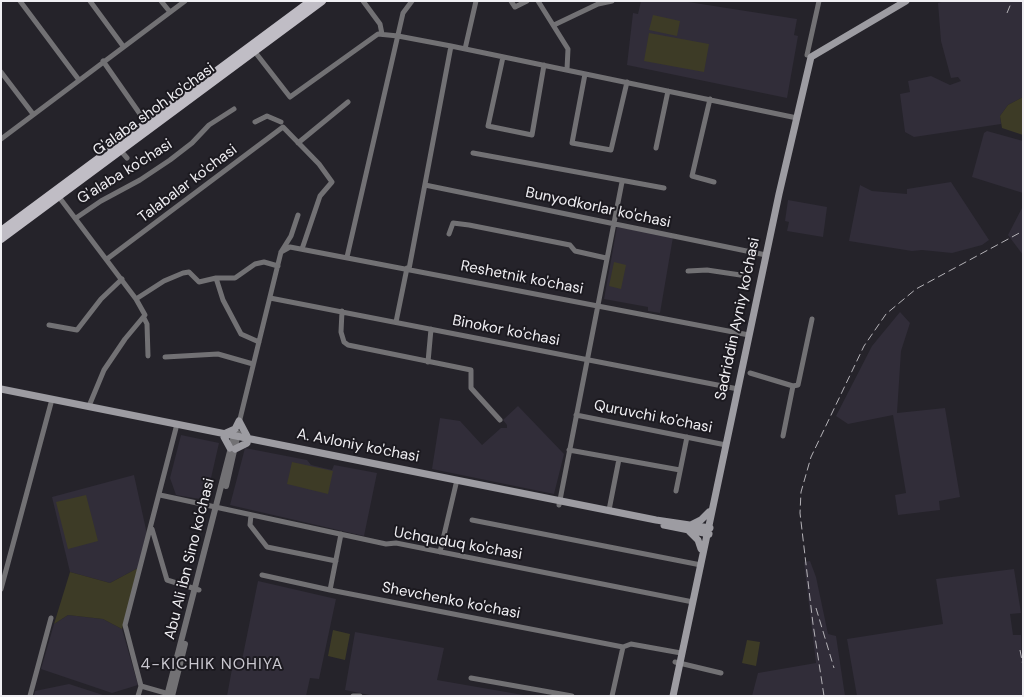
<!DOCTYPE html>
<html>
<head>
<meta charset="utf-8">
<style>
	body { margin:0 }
	#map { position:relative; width:1024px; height:697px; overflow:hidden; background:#25232a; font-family:"DM Sans",sans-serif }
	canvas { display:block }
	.frame { position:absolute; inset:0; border:2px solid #f0eff3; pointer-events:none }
</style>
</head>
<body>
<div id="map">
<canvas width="1024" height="697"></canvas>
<div class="frame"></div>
</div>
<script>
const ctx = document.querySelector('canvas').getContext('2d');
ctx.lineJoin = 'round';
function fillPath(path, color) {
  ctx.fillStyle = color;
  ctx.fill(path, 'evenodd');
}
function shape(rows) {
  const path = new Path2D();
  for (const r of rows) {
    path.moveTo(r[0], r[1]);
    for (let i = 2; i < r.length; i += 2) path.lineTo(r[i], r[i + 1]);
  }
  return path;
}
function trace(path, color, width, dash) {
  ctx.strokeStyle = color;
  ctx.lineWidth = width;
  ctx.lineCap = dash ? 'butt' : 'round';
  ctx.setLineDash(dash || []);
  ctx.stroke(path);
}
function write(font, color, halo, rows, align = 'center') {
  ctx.font = font + ' "DM Sans",sans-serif';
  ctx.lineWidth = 4;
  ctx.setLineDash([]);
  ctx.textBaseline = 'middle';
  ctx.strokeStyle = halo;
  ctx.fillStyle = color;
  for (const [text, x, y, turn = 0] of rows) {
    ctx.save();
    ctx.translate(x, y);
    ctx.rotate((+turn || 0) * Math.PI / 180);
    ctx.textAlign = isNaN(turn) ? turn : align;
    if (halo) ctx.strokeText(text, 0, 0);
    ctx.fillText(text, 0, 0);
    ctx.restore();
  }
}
fillPath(shape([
	[641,1,682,1,797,19,794,35,798,36,787,98,627,65,633,13,638,14],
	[945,1,1023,1,1023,97,1008,105,1000,116,1001,124,914,137,905,132,900,94,910,92,908,81,931,76,950,85,961,81,958,77,951,78,941,41,938,3],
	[987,131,1023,141,1023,193,972,177,984,133],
	[951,182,989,240,982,245,952,253,922,250,912,251,849,241,860,185,872,191,907,194,907,189],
	[788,200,827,207,823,237,787,231,789,222,785,221],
	[1023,206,1023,255,1008,235],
	[617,227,673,237,660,313,648,311,648,307,604,299],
	[900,312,910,323,901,351,897,413,945,408,960,497,939,501,940,510,898,515,895,495,906,493,893,415,848,424,836,416,872,346],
	[518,406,564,454,554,494,432,469,440,418,460,421,482,445,501,428,507,428,507,425,503,420],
	[181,435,219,443,206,500,176,495,170,478],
	[245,448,307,460,311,465,332,470,334,465,377,473,364,536,230,505],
	[134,475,147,534,138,568,110,583,70,572,52,497],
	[810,561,816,577,828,634,836,636,845,696,752,696,758,673,816,663,804,562],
	[1014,569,1021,613,1010,614,1013,635,1021,635,1023,696,857,696,847,639,943,624,936,579],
	[258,581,336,599,319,679,310,678,306,696,227,696,234,658,242,660],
	[68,615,103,619,122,629,138,685,112,693,41,669,54,624],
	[355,632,444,648,437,680,529,696,374,696,345,690],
	[69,684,106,696,34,696,35,691]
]), '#312d39');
fillPath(shape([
	[653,15,680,21,677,36,649,30],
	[649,33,709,44,704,72,644,61],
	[1023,97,1023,135,1002,128,1000,116,1008,105],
	[614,262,626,265,621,289,609,286],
	[292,462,333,471,328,494,287,484],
	[86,495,98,541,68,549,56,502],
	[138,568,122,629,103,619,68,615,54,624,70,572,110,583],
	[333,630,350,634,345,660,328,656],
	[747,640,760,642,756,666,742,663]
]), '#3d3b26');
trace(shape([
	[20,1,79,80],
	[90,1,123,46],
	[161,1,170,12],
	[363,1,380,24,382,34],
	[511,1,515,7,527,1],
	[538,1,568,49,567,69],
	[554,25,598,4,612,1],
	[465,49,476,1],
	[255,52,290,97,378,34,398,36,451,46,797,118],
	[807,55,819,1],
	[503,57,488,126,532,135,544,65],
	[103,61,147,124],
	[1,72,33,114],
	[585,74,572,143,611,150,627,82],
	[710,99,692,176,714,182],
	[255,122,267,116,281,122],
	[1,139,185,1],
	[298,143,348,102],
	[656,148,668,91],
	[121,151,127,158],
	[473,153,664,188],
	[425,185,766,255],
	[59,197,136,299,145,315,125,339,104,370,89,406],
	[76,218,101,201,140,180,170,160,192,143,209,125,234,109],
	[449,234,453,223,469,225,570,245,575,251,606,258],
	[281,252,290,247,749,335],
	[347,257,403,13,412,1],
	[107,259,283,127,319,164,332,182,320,196,302,249],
	[409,269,451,46],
	[688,271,707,270,747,276],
	[216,278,235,278,255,264,264,262,278,266],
	[270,298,738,389],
	[136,299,164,281,183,273,189,272,199,282,216,278,223,300,241,334,259,342],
	[342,311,341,332,344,342,348,345,471,370,471,388,500,420],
	[144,318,147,324,148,356],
	[396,322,407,268],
	[49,325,77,330,101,299,122,279],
	[165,357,218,354,253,364],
	[428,362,431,329],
	[750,373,793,386,798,385,812,319],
	[576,415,726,445],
	[239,423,281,252,291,236,298,215],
	[783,436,793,386],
	[569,450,680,470],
	[676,491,687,437],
	[160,495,386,544,396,543,693,602],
	[559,505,622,182],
	[609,510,619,459],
	[251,515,250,525,267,547,336,561],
	[472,520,701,565],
	[152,529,167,580,199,590],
	[341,534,330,590,623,647,631,644,681,653],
	[440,552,456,484],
	[262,575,330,590],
	[1,589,51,403],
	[675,662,721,673],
	[471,678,572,696],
	[141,686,125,625,176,428],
	[30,696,51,618],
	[138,696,141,686,169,694],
	[353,696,360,696],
	[612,696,623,647]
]), '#727174', 5);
trace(shape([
	[226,486,238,433],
	[167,696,235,432],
	[172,696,185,644]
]), '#727174', 6);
trace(shape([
	[1,389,656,520,710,528],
	[226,433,235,429,239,421,248,438],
	[224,437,230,448],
	[235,449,247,443],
	[664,525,709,534],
	[691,525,701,520,709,512],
	[689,531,698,540,701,549],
	[673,696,779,194,811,57,906,1]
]), '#9d9ca2', 7);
trace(shape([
	[1,231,311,1],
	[1,239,322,1]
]), '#c0bdc5', 8);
trace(shape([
	[1007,13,1012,1],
	[816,608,834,668],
	[1020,650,1023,666],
	[824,696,813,624,800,513,801,492,811,457,864,346,886,314,916,289,1023,231]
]), '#b5b3b8', 1, [8, 4]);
write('15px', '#f0eff3', '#1c1a20', [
	["G'alaba shoh ko'chasi",154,110,-36],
	["G'alaba ko'chasi",125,172,-32],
	["Talabalar ko'chasi",188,184,-37],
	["Bunyodkorlar ko'chasi",598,208,12],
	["Reshetnik ko'chasi",522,278,11],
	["Sadriddin Ayniy ko'chasi",738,319,-78],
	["Binokor ko'chasi",506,331,11],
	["Quruvchi ko'chasi",653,417,11],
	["A. Avloniy ko'chasi",358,446,11],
	["Uchquduq ko'chasi",458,544,10],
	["Abu Ali ibn Sino ko'chasi",190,559,-76],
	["Shevchenko ko'chasi",451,601,11]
]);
ctx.letterSpacing = '1px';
write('16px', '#c9c7cf', '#1c1a20', [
	["4-KICHIK NOHIYA",212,665]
]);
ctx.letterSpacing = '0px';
</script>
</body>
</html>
